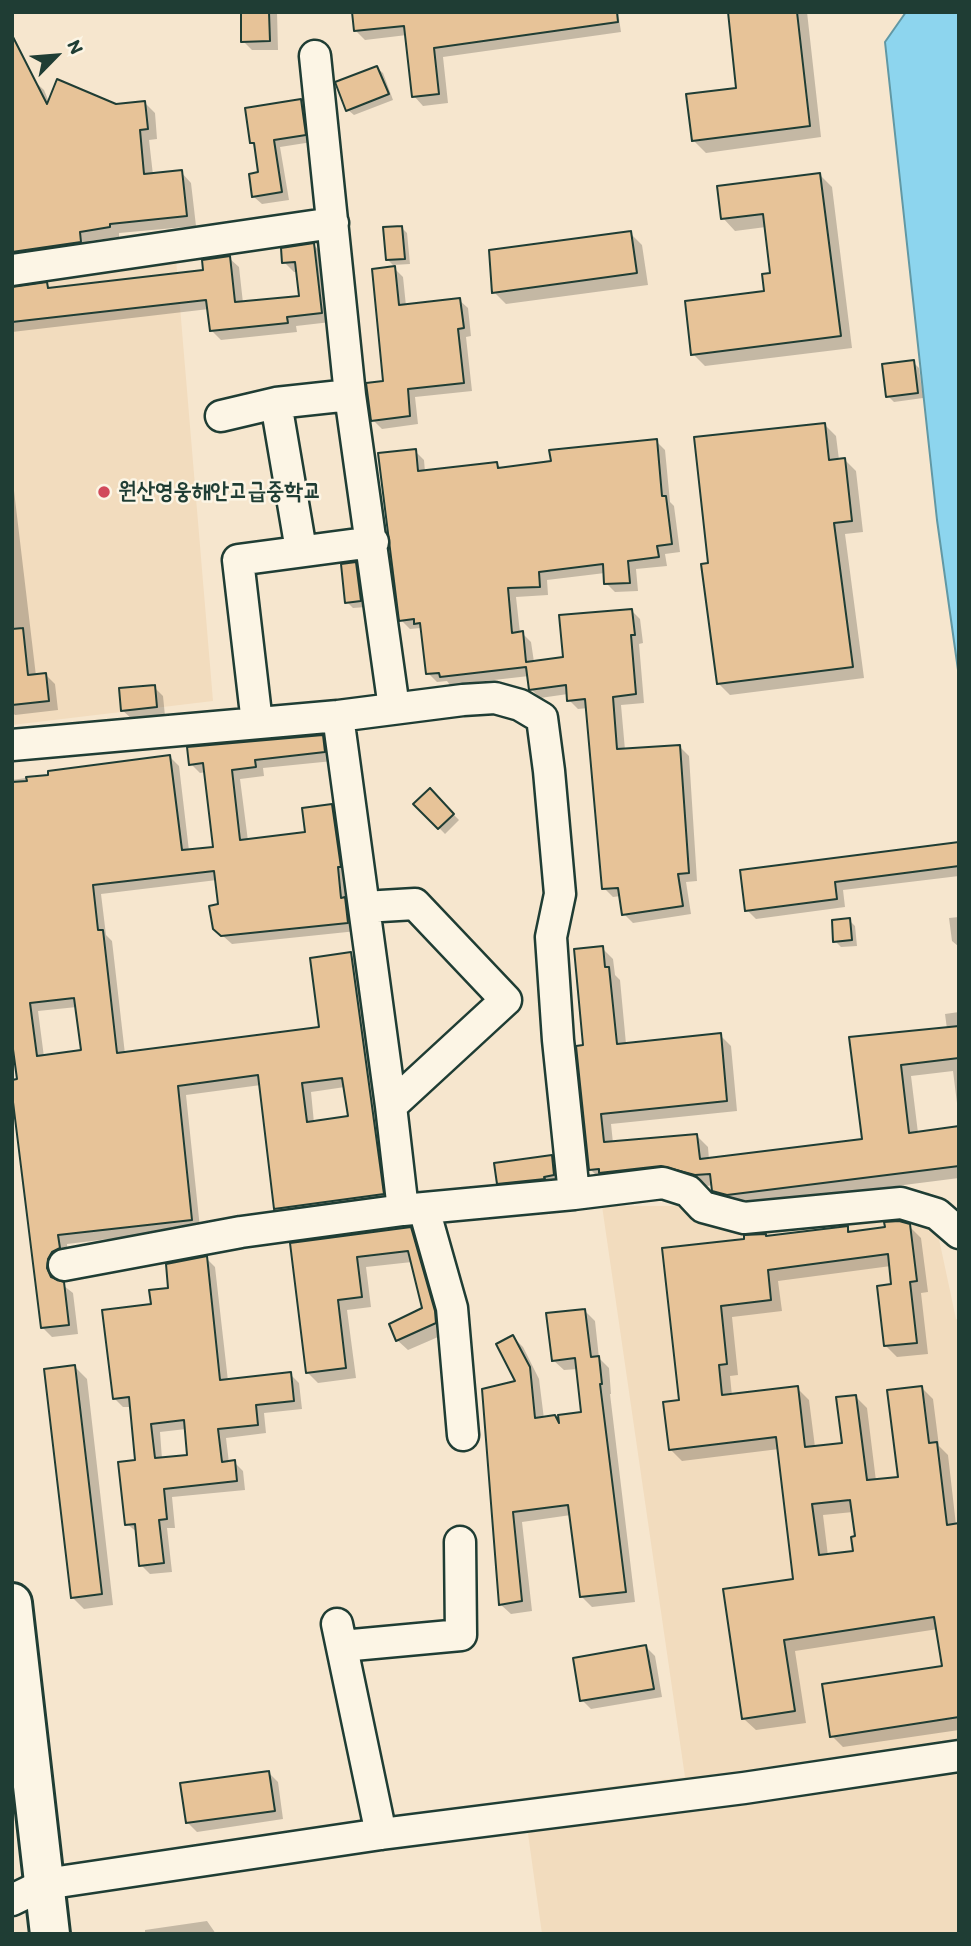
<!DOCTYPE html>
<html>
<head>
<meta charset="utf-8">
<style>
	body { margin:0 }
	#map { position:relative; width:971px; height:1946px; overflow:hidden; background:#f6e6ce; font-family:Itim,sans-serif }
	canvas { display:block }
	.frame { position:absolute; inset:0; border:14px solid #1f3d34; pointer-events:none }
	.north { position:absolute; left:21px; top:21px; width:70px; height:70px; -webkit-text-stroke:5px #fcf5e5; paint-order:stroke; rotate:65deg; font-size:19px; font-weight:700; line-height:28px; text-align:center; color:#1f3d34 }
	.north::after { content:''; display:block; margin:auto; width:24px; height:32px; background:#1f3d34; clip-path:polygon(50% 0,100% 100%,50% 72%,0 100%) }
</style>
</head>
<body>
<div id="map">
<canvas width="971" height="1946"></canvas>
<div class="frame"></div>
<div class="north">N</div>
</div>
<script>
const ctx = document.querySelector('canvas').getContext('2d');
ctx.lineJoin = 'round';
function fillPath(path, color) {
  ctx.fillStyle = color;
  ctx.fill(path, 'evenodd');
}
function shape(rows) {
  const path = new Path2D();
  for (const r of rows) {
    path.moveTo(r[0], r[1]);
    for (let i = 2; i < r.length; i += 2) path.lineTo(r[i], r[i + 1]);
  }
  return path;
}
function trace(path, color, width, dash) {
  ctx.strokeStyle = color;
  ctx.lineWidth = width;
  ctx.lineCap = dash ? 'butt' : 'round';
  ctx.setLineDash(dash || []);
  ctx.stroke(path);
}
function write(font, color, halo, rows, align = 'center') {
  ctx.font = font + ' Itim,"Poor Story",sans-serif';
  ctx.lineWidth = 5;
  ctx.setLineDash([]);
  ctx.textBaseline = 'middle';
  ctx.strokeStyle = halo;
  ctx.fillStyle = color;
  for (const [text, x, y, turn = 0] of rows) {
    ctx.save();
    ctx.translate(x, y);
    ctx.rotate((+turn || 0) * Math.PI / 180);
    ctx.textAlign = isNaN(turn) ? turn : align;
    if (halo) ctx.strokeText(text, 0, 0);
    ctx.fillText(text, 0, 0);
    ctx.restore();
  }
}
fillPath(shape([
	[176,259,213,701,12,725,12,282],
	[929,1192,956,1319,959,1320,959,1934,542,1934,523,1798,685,1777,602,1206,673,1206]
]), '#f2dcbe');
const water = shape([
	[906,12,959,12,959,677,937,520,885,42,906,12]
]);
fillPath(water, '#8dd5ee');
trace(water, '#6198a4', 2);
fillPath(shape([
	[243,12,277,12,278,50,252,50,243,41],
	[353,12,618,12,621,32,443,57,448,103,423,106,414,96,407,35,365,40,356,31],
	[729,12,807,12,821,137,706,153,694,141,738,89],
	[377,68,383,73,393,100,354,115,348,110],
	[12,80,33,80,44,90,49,102,116,105,144,102,155,113,157,139,149,140,153,175,181,172,191,183,196,226,119,233,119,237,89,241,91,252,12,266],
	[300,101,308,109,312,142,280,147,289,200,262,204,254,197,260,174,256,147,252,142],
	[820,175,832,187,852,348,705,366,693,354,766,293,772,274,766,227,735,231,723,218],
	[402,228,407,233,410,264,393,265,387,259],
	[630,233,642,245,648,285,506,304,494,292],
	[314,245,323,255,331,322,296,326,297,332,221,340,211,330,209,309,12,332,12,294,205,272,229,258,239,267,243,303,301,297,298,272,294,272,284,262],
	[394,268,403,277,406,306,459,300,468,308,471,336,466,337,472,391,415,397,418,424,382,429,373,420,385,383],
	[913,362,919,368,923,398,894,402,888,396],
	[824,424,836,436,839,460,845,460,856,471,863,532,845,534,864,678,730,695,718,683,710,565],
	[656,441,665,450,670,502,674,506,680,552,665,554,667,566,636,569,638,591,615,592,606,583,605,573,547,580,548,595,516,597,520,633,522,633,531,642,534,662,565,658,631,610,640,619,643,643,639,644,644,703,621,705,625,750,680,747,689,756,697,881,686,882,691,914,633,923,624,914,621,896,613,897,604,888,588,708,578,709,569,700,568,694,540,698,531,689,529,676,450,685,447,681,437,682,428,673,421,628,410,629,401,620,415,451,424,460,425,472,497,464,502,469,552,462],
	[12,474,36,676,45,674,55,684,58,710,15,715,12,712],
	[355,564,361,570,366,607,353,608,347,602],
	[154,687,163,696,165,716,132,719,122,710],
	[322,737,331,746,333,761,263,768,264,776,240,779,248,841,307,834,332,806,341,815,357,931,232,944,214,928,220,906,217,880,101,894,106,935,112,941,125,1054,321,1029,350,954,359,963,392,1203,285,1217,276,1208,261,1085,186,1095,200,1228,67,1244,68,1257,56,1269,55,1279,73,1293,78,1334,52,1337,43,1328,12,1027,12,780,170,757,179,766,189,851,215,848,206,772,200,773,191,764],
	[77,1007,83,1052,44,1057,38,1011],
	[345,1087,350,1118,314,1123,311,1092],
	[430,791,459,820,445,834,416,804],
	[959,844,959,876,843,890,845,907,756,919,747,910,742,871],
	[959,917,959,946,958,946,952,941,949,918],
	[849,920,855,926,857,946,841,947,835,941],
	[602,948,613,959,615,975,620,980,626,1044,720,1035,731,1046,737,1111,611,1124,613,1143,697,1136,708,1147,709,1160,864,1140,851,1039,947,1029,945,1014,959,1012,959,1119,953,1071,911,1076,918,1133,959,1128,959,1178,739,1206,725,1202,714,1190,713,1185,707,1186,674,1176,602,1181,591,1170,585,1047],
	[552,1157,557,1163,559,1180,505,1189,499,1183],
	[909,1226,921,1238,928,1292,921,1293,928,1354,897,1357,885,1345,893,1286,891,1266,778,1281,782,1311,732,1317,738,1375,730,1376,732,1396,797,1388,809,1400,815,1447,844,1444,856,1397,867,1408,876,1481,900,1478,922,1388,933,1399,939,1446,948,1455,956,1525,959,1525,959,1730,843,1747,832,1736,944,1667,938,1629,795,1651,806,1723,756,1730,744,1719,795,1580,779,1449,682,1461,670,1449,681,1402,664,1249,847,1228,853,1233],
	[853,1512,857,1538,855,1553,828,1556,823,1515],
	[410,1229,421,1239,445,1334,408,1350,397,1340,424,1309,412,1262,366,1267,371,1307,347,1310,356,1378,318,1383,307,1372,292,1245],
	[206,1258,215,1267,228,1381,290,1374,299,1383,302,1409,264,1413,266,1433,226,1438,229,1463,234,1462,243,1471,245,1490,172,1497,175,1528,167,1528,172,1572,150,1574,141,1565,138,1533,127,1524,137,1462,131,1407,123,1407,114,1398,153,1306],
	[186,1429,189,1456,162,1459,160,1432],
	[585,1311,595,1321,599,1358,609,1368,611,1394,610,1394,635,1602,592,1607,582,1597,571,1515,522,1522,532,1611,511,1614,500,1604,518,1383,513,1337,523,1347,539,1379,544,1419,554,1417,561,1424,583,1414,578,1369,564,1370,553,1360],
	[75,1367,87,1379,113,1605,84,1609,72,1597],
	[646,1647,655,1656,662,1697,591,1709,582,1700],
	[269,1773,278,1782,283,1819,197,1832,188,1823],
	[207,1921,216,1934,145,1934,145,1930]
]), '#0003');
const building = shape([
	[241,12,269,12,270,41,241,42,241,12],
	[352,12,617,12,618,22,434,48,439,94,412,97,404,26,354,31,352,12],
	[728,12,797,12,810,126,692,141,686,94,736,88,728,12],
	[12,35,47,104,57,79,116,104,145,101,148,129,140,130,144,174,182,170,187,216,110,224,110,227,80,232,81,242,12,252,12,35],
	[377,66,389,94,346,111,335,82,377,66],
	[301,99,306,135,274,140,282,192,252,197,249,174,258,172,254,143,250,143,245,108,301,99],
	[820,173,841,336,691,355,685,301,764,291,762,274,770,273,763,214,721,219,717,186,820,173],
	[402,226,405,259,386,260,383,227,402,226],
	[631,231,637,273,492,293,489,250,631,231],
	[314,243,322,313,287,317,288,323,210,331,206,300,12,322,12,287,47,282,48,288,203,270,202,260,230,256,235,302,299,296,295,262,282,263,281,248,314,243],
	[395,266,399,305,460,298,464,328,458,329,464,383,408,389,410,416,371,421,366,383,383,381,372,269,395,266],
	[914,360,918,393,886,397,882,364,914,360],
	[825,423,829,460,845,458,852,521,834,523,853,667,717,684,701,564,708,563,694,437,825,423],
	[657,439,662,496,666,496,672,544,657,546,659,557,628,561,630,583,604,584,603,564,539,572,540,587,508,588,512,633,523,631,526,662,563,657,559,615,632,609,635,635,631,635,636,694,613,697,617,749,680,745,689,873,678,874,683,906,622,915,618,888,602,889,585,699,567,701,566,685,529,690,526,667,440,677,439,673,426,674,420,623,414,624,414,619,399,621,378,453,416,449,418,471,497,462,498,468,551,461,549,450,657,439],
	[356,562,361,601,345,603,341,564,356,562],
	[23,628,28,675,46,673,49,701,12,705,12,629,23,628],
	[155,685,157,707,121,711,119,688,155,685],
	[323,735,325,752,255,760,256,767,232,770,240,840,305,832,302,808,332,804,341,867,338,867,341,898,345,897,348,923,221,936,213,929,209,906,218,904,214,871,93,885,98,930,103,930,117,1053,319,1027,310,958,351,952,384,1194,274,1209,258,1075,178,1086,192,1220,58,1235,60,1248,52,1252,48,1259,47,1268,51,1277,64,1282,69,1325,41,1328,12,1094,12,1080,17,1079,12,1042,12,782,27,781,26,777,48,775,48,771,170,755,182,850,213,847,203,763,189,765,187,747,323,735],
	[74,998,81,1050,37,1056,30,1003,74,998],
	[342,1078,348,1116,307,1122,302,1083,342,1078],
	[430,788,454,814,438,829,413,804,430,788],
	[959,842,959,866,835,882,837,899,745,911,740,870,959,842],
	[850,918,852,940,833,942,832,920,850,918],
	[603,946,605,967,609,967,617,1044,721,1033,727,1101,601,1114,604,1142,697,1134,700,1159,862,1139,849,1037,959,1026,959,1058,901,1065,909,1133,959,1126,959,1166,727,1195,712,1191,710,1174,695,1175,661,1166,599,1173,599,1169,589,1170,576,1046,583,1045,574,949,603,946],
	[552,1155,554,1175,544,1177,545,1179,497,1184,494,1163,552,1155],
	[899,1221,910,1224,917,1281,910,1282,917,1343,884,1346,877,1286,891,1284,888,1254,768,1270,771,1300,721,1306,727,1364,719,1365,722,1395,798,1386,805,1447,842,1443,836,1397,856,1395,867,1480,898,1477,887,1390,922,1386,929,1443,937,1442,947,1525,959,1523,959,1717,830,1737,822,1684,942,1666,934,1617,784,1640,795,1711,742,1719,723,1589,793,1579,776,1437,669,1450,663,1402,679,1400,662,1248,744,1239,744,1235,766,1234,766,1236,848,1226,848,1232,885,1227,884,1222,899,1221],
	[850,1500,855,1536,851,1537,853,1551,819,1555,812,1504,850,1500],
	[411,1227,435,1311,436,1323,396,1341,389,1324,422,1308,408,1251,357,1257,362,1297,338,1300,346,1368,306,1373,290,1243,411,1227],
	[207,1256,220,1380,291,1372,294,1401,256,1405,258,1425,218,1429,222,1462,235,1460,237,1481,164,1489,167,1519,159,1520,164,1563,139,1566,135,1524,125,1525,118,1462,135,1460,129,1397,113,1399,102,1310,151,1304,149,1290,168,1288,166,1264,207,1256],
	[184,1420,187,1455,155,1458,151,1424,184,1420],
	[585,1309,591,1357,599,1356,602,1384,600,1384,626,1592,580,1597,568,1505,513,1512,522,1601,499,1605,482,1389,515,1381,496,1344,513,1335,530,1367,535,1418,555,1415,559,1423,558,1415,581,1412,575,1358,552,1361,546,1313,585,1309],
	[75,1365,102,1594,71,1598,44,1369,75,1365],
	[646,1645,654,1689,580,1701,573,1658,646,1645],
	[269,1771,275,1811,186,1823,180,1783,269,1771]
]);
fillPath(building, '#e7c398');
trace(building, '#1f3d34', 2);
const minor = shape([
	[315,56,350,395,394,708],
	[12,270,333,223],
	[276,403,301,550],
	[221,416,276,403,350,395],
	[338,716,391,1106,403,1210],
	[257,723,238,560,373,542],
	[12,745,338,716,463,700,495,698,520,705,542,718,549,771,560,894,551,937,558,1040,574,1194],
	[364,907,415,904,506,1000,391,1106],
	[424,1209,452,1308,463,1435],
	[64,1265,241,1232,403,1210,574,1194,663,1183,688,1191,703,1207,744,1218,901,1203,937,1214,959,1233],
	[337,1624,381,1834],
	[342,1646,461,1635,460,1542],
	[12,1900,45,1884,381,1834,744,1788,959,1756]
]);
const highway = shape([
	[12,1603,50,1934]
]);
trace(minor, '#1f3d34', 35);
trace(highway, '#1f3d34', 44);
trace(minor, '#fcf5e5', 30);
trace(highway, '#fcf5e5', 38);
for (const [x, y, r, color] of [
	[104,492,7,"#d1495b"]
]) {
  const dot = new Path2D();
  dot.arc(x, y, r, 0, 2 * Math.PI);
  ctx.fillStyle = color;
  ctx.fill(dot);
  trace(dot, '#fcf5e5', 2.5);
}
write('bold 23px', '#1f3d34', '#fcf5e5', [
	["원산영웅해안고급중학교",118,492]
], 'left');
</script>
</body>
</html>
